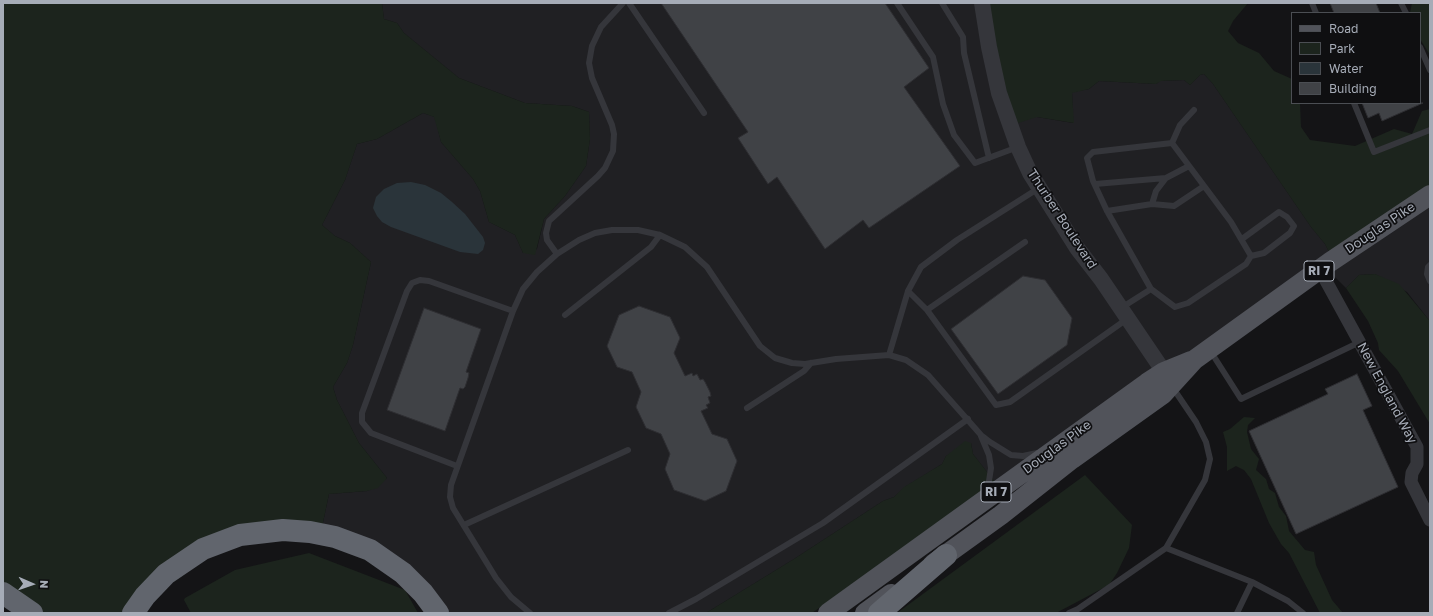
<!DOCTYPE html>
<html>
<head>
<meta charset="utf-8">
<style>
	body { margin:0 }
	#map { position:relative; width:1433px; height:616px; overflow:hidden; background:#141416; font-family:"Golos Text",sans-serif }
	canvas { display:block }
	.frame { position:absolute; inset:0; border:4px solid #a6acb7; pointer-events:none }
	.legend { position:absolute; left:1291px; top:12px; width:130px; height:92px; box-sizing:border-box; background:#0f0f11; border:1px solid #4b4e53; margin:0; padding:5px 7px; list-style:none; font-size:12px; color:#a6acb7 }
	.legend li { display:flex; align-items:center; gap:8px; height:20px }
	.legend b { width:20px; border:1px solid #4b4e53 }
	.north { position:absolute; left:12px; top:564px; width:40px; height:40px; -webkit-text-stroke:3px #0f0f11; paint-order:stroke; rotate:92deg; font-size:11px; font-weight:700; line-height:16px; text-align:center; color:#a6acb7 }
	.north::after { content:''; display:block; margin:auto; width:14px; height:18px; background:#a6acb7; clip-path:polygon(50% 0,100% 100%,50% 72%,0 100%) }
</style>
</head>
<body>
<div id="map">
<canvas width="1433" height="616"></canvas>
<div class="frame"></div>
<ul class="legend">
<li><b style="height:5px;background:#51535a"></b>Road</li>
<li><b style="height:11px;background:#1c241d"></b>Park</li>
<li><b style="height:11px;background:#2a343a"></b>Water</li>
<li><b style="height:11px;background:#404246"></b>Building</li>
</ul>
<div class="north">N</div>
</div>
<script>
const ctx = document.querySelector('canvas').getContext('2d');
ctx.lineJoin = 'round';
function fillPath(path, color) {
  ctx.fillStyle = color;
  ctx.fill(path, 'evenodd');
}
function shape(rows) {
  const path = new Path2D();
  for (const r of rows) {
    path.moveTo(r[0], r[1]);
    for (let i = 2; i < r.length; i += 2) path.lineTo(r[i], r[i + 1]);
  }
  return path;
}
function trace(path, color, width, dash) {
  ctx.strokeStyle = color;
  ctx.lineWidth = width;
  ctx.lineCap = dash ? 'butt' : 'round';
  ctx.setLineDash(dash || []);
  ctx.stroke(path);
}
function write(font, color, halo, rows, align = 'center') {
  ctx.font = font + ' "Golos Text",sans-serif';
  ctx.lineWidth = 3.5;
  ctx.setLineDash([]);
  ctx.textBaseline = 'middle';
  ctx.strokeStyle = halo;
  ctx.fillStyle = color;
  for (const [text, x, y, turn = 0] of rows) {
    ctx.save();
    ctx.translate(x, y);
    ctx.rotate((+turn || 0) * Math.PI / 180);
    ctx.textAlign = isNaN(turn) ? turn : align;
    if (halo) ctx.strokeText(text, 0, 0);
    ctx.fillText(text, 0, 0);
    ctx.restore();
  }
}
fillPath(shape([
	[382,3,984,3,1037,117,1073,123,1072,92,1089,89,1099,81,1156,84,1160,81,1184,80,1190,85,1200,75,1204,74,1213,84,1311,227,1325,244,1333,260,1430,197,1430,325,1429,320,1407,292,1375,274,1359,275,1346,288,1327,269,997,485,973,454,971,443,946,456,942,464,905,487,894,497,883,501,794,559,706,613,438,613,399,568,321,532,329,494,367,491,387,478,359,443,337,400,333,387,347,363,353,345,371,262,350,243,335,236,322,225,345,180,357,144,377,139,423,113,435,117,441,142,473,179,480,191,489,222,515,235,523,253,537,249,544,219,565,196,586,166,590,139,589,112,572,106,525,103,459,78,404,33,397,23,384,19]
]), '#202023');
fillPath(shape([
	[3,3,382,3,384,19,397,23,404,33,459,78,525,103,572,106,589,112,590,139,586,166,565,196,544,219,535,255,523,253,515,235,489,222,480,191,473,179,441,142,434,117,423,113,377,139,357,144,345,180,322,225,335,236,350,243,371,262,353,345,347,363,333,387,337,400,359,443,387,478,378,488,367,491,329,494,321,532,245,532,129,613,32,613,3,590],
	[984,3,1279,3,1248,3,1233,21,1228,31,1238,43,1259,53,1274,71,1292,79,1292,103,1300,103,1301,127,1310,140,1355,146,1394,129,1412,134,1422,111,1430,109,1430,197,1333,260,1325,244,1311,227,1213,84,1204,74,1200,75,1190,85,1184,80,1161,81,1156,84,1099,81,1089,89,1072,93,1074,123,1037,117,1012,125],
	[1412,3,1430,3,1430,55,1420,39,1420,13,1410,13],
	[1375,274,1399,284,1429,320,1430,424,1398,371,1379,350,1378,343,1368,321,1346,288,1359,275],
	[1244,417,1255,418,1248,425,1247,432,1251,449,1259,459,1256,470,1266,479,1269,489,1275,493,1279,507,1286,516,1289,531,1305,550,1314,552,1316,565,1332,600,1343,613,1320,613,1289,553,1281,544,1269,523,1251,479,1244,470,1236,466,1227,471,1227,447,1223,432,1230,429],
	[965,441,971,443,973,454,995,482,812,613,706,613,794,559,883,501,894,497,904,487,942,464,946,456],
	[1085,475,1132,525,1129,548,1117,573,1109,585,1056,613,897,613],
	[309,553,405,590,418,613,191,613,184,600,185,598,235,570]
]), '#1c241d');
fillPath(shape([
	[411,182,425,185,441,193,452,202,465,214,483,237,485,243,483,250,478,254,460,252,391,227,382,222,377,216,373,208,376,197,384,189,397,183]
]), '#2a343a');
const building = shape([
	[661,3,885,3,929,68,904,87,960,166,869,228,863,220,825,249,777,177,768,184,738,138,748,132,661,3],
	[1330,3,1376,3,1380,13,1334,13,1330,3],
	[1362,103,1423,103,1382,121,1379,113,1368,118,1362,103],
	[1023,276,1045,280,1072,318,1067,345,998,394,951,329,1023,276],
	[639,306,670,317,680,338,674,353,685,376,692,373,693,376,697,374,700,380,703,379,705,382,710,392,711,396,708,397,710,403,706,405,708,408,701,411,712,434,727,439,737,461,726,491,705,501,674,490,665,469,670,454,661,434,646,428,636,407,641,392,632,372,617,367,607,346,619,315,639,306],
	[424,308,481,329,466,372,469,373,468,378,465,387,463,389,460,388,445,431,387,410,424,308],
	[1357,374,1372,406,1363,410,1398,487,1296,534,1249,431,1328,394,1325,389,1357,374]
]);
fillPath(building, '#404246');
trace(building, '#2e2e32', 1);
trace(shape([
	[629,3,704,113],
	[897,3,933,57,943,104,954,135,975,163,1018,147],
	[942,3,963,37,964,53,989,158],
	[1312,3,1316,13],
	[1401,3,1406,13],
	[1420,47,1430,70],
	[1354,103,1374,152,1430,130],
	[1172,143,1180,125,1194,110],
	[1095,184,1166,178],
	[1152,204,1174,206,1204,186],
	[1107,211,1152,204,1156,191,1166,178,1189,166],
	[1242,239,1279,212,1287,217,1294,226,1290,233,1264,253,1251,256],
	[557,254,547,240,546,233,549,221,598,176,605,168,613,151,614,134,612,125,592,78,589,63,592,46,601,27,623,3],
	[1430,265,1428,267,1427,274,1430,281],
	[908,291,927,310,996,405,1010,402,1127,319],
	[1121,308,1151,289,1175,307,1188,303,1246,264,1251,256,1231,222,1172,143,1093,152,1087,158,1093,181,1107,211,1151,289],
	[927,310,1025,242],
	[565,315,651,247,660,235],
	[1211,352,1241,399,1360,342],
	[889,355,908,291,921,267,957,240,1039,188],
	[747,408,804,371,811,363],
	[981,436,989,455,991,468,989,481,983,493],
	[457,466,371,433,362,422,362,413,407,291,412,283,420,280,429,281,513,311],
	[464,525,628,450],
	[1166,548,1252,582,1288,601,1303,613],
	[530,613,511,597,496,578,453,508,450,497,451,485,513,311,523,289,537,272,557,254,579,240,595,233,612,230,638,230,660,235,685,247,707,267,760,346,775,358,792,363,805,364,836,359,889,355,906,360,928,375,981,435,990,442,1011,455,1023,456,1037,453],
	[669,613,696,599,823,523,968,419],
	[1069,613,1078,609,1166,548,1205,480,1210,459,1206,442,1196,422,1173,388],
	[1237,613,1252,582]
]), '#35363b', 6);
trace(shape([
	[1320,270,1417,447,1417,464,1412,473,1411,482,1430,520]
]), '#35363b', 13);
trace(shape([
	[982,3,989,47,999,93,1018,147,1030,173,1077,248,1101,279,1164,372]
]), '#35363b', 16);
trace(shape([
	[933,564,1001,515,1072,459,1163,394,1194,360,1330,262,1430,195],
	[828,613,1147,383,1164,372,1191,361],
	[865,613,891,594]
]), '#51535a', 20);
trace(shape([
	[3,593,32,613],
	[133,613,145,596,166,574,203,549,240,535,283,530,310,532,335,537,370,550,403,573,423,593,438,613],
	[879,613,946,555]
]), '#61656d', 22);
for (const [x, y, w] of [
	[1319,271,30],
	[996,492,30]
]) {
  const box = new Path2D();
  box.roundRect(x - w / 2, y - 10, w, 20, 3);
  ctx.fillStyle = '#0f0f11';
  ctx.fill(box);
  trace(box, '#a6acb7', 1);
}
write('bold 12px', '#a6acb7', null, [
	["RI 7",1319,271],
	["RI 7",996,492]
]);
write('13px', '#a6acb7', '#0f0f11', [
	["Thurber Boulevard",1062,219,57],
	["Douglas Pike",1380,228,-34],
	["New England Way",1387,393,62],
	["Douglas Pike",1057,447,-36]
]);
</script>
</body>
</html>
